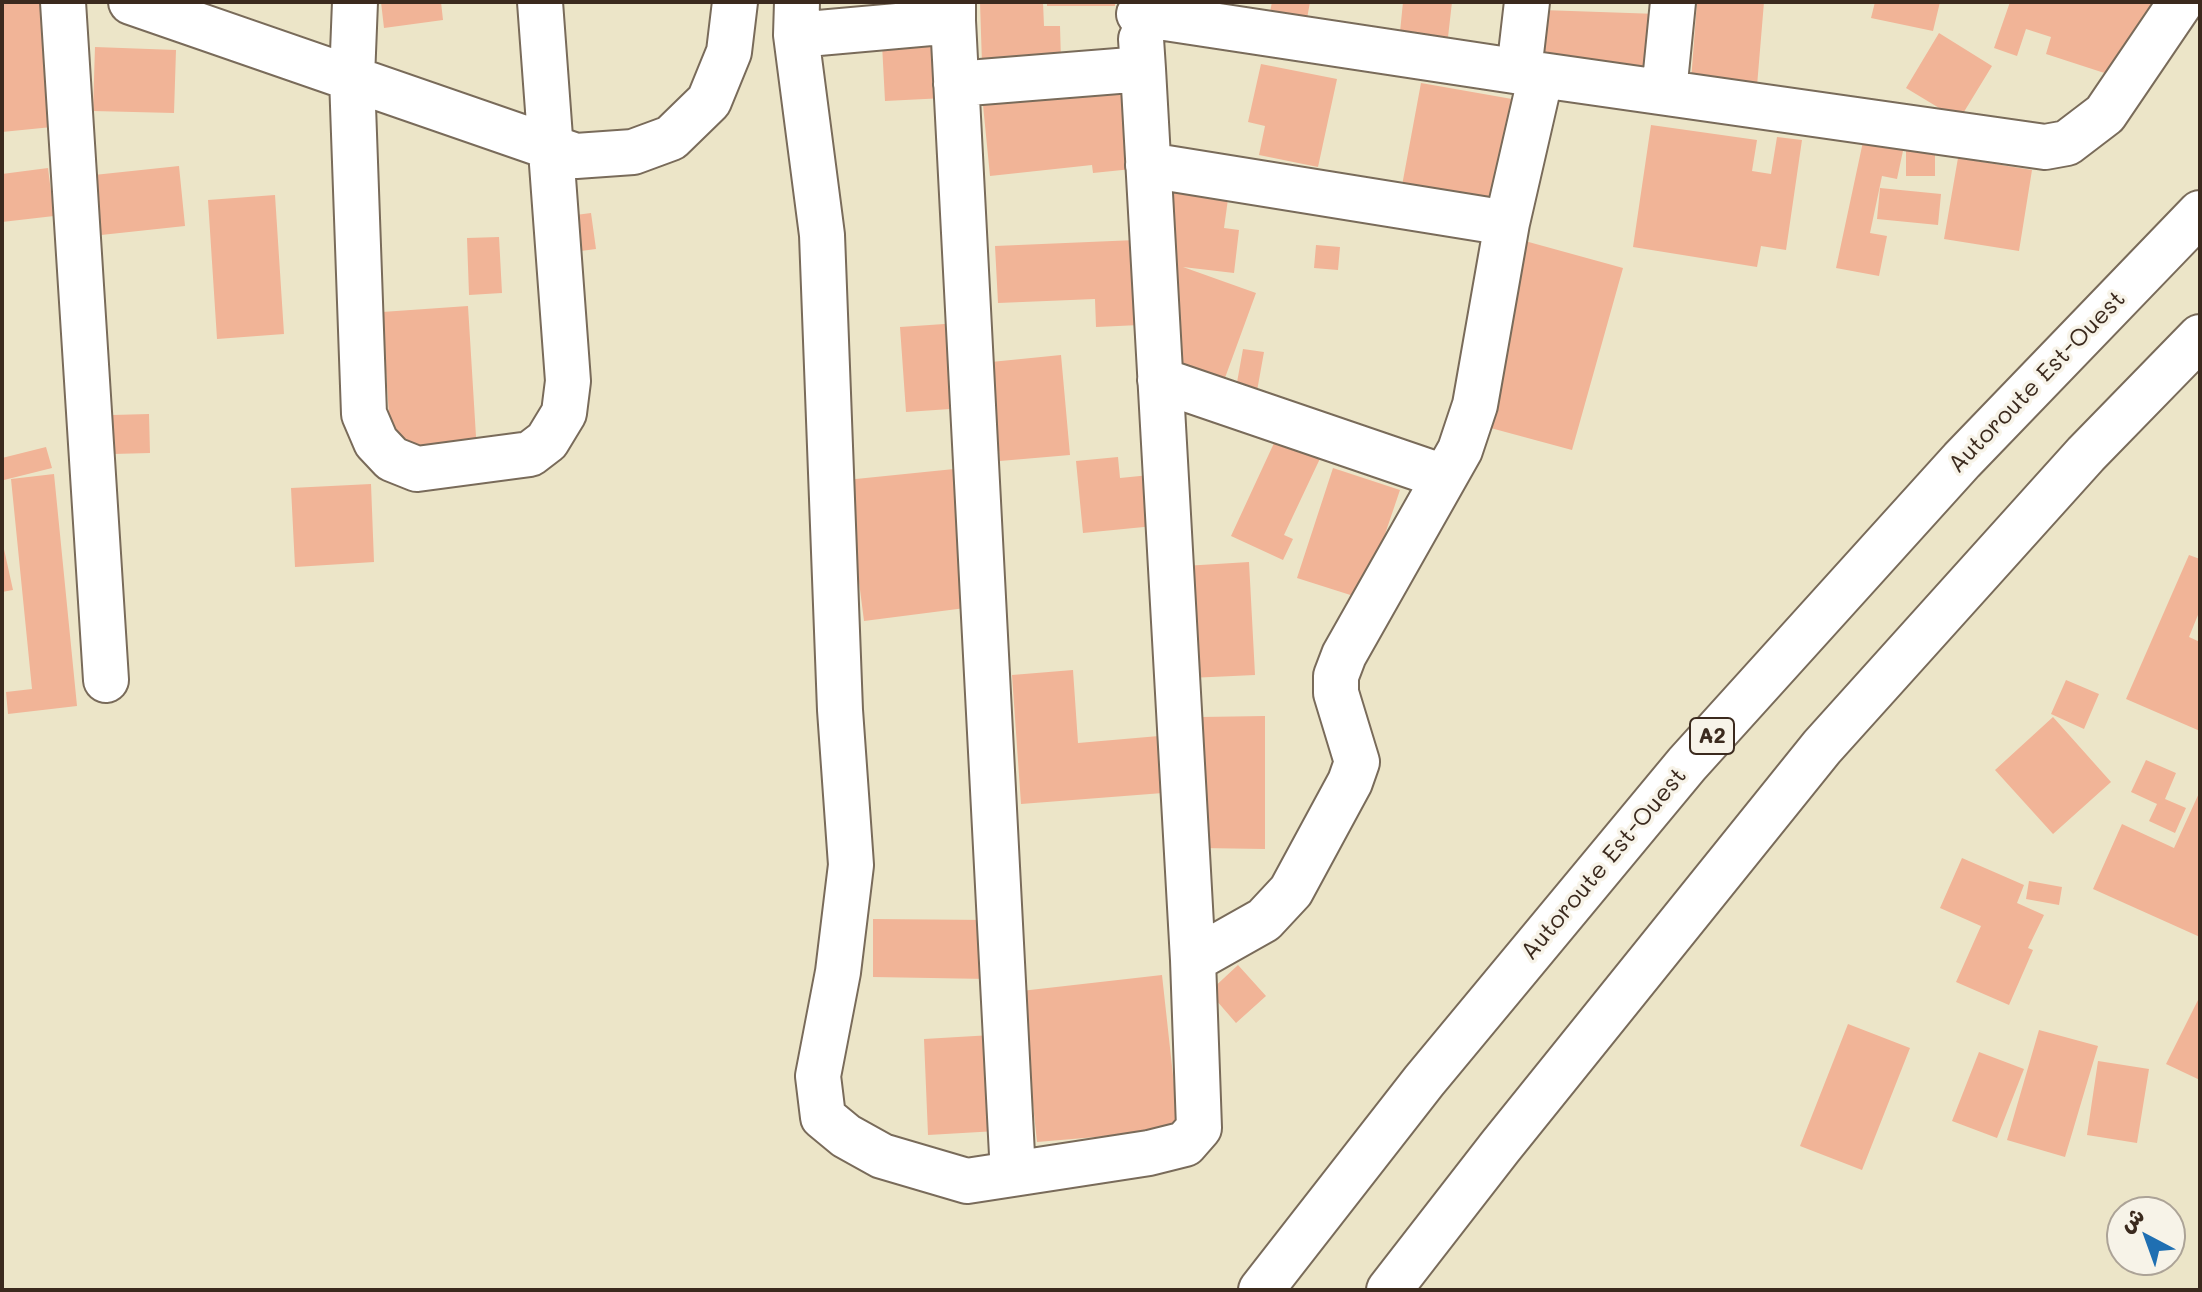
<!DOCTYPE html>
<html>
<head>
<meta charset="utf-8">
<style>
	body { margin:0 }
	#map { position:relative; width:2202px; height:1292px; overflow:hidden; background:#ece5c8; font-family:Mali,"Playpen Sans Arabic",sans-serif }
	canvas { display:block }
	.frame { position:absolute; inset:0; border:4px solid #3b2a1e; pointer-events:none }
	.north { position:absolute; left:2106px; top:1196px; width:80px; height:80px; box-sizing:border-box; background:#f7f3e8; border:2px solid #aca397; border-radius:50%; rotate:319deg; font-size:22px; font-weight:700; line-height:32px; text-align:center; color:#3b2a1e }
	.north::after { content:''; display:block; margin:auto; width:28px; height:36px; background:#1f6fb2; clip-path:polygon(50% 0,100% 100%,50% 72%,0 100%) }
</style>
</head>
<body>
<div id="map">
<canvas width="2202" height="1292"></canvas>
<div class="frame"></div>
<div class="north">ش</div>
</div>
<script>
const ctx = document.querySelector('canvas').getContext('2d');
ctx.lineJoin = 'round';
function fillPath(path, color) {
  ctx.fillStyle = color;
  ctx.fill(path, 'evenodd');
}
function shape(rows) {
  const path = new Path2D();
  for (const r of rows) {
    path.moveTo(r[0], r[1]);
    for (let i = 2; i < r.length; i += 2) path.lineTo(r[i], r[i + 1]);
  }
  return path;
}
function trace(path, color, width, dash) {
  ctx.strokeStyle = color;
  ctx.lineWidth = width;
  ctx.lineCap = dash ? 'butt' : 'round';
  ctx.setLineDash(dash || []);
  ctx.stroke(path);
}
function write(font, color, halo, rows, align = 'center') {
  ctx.font = font + ' Mali,sans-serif';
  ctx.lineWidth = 7;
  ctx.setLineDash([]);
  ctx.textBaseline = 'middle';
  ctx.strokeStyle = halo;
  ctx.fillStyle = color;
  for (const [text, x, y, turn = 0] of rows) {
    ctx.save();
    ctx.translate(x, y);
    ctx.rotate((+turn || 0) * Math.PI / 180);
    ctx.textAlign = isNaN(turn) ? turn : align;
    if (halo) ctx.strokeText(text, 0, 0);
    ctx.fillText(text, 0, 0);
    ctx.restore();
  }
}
fillPath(shape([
	[2,2,41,2,52,127,2,132],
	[381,2,441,2,443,20,384,28],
	[980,2,1043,2,1044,26,1060,26,1061,61,982,64],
	[1047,2,1115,2,1115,6,1047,6],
	[1272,2,1310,2,1306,24,1269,17],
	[1403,2,1452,2,1447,46,1399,42],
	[1697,2,1764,2,1757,86,1691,81],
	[1875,2,1940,2,1933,31,1871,18],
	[2010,2,2147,2,2151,4,2126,80,2046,54,2051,37,2026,29,2017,56,1994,48],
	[1542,10,1658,14,1656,81,1540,77],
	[1939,33,1992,66,1959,120,1906,88],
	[942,40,945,98,885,101,882,44],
	[95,47,176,50,174,113,93,111],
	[1261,64,1337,79,1318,167,1259,155,1265,126,1248,122],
	[1421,83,1512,99,1491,208,1401,191],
	[1124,91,1132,169,1093,173,1092,165,990,176,983,105],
	[1651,125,1757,140,1752,171,1771,174,1777,137,1802,140,1786,250,1761,246,1757,267,1633,247],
	[1864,137,1904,146,1897,179,1882,176,1870,233,1887,236,1879,276,1836,268],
	[1906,146,1935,146,1935,176,1906,176],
	[1958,158,2032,170,2019,251,1944,239],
	[179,166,185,226,101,235,94,175],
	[48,168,54,216,2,222,2,174],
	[1880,188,1941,194,1938,225,1877,219],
	[1168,191,1228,199,1224,228,1239,230,1234,273,1183,267,1256,293,1222,386,1166,365,1181,322,1159,314,1176,266,1159,264],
	[275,195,284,334,217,339,208,200],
	[591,213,596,249,573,252,568,216],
	[499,237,502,293,469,295,467,238],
	[1136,240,1140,325,1096,327,1095,299,998,303,995,246],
	[1525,241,1623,268,1572,450,1487,427],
	[1316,245,1340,247,1338,270,1314,268],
	[468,306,477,453,392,459,382,312],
	[959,323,965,408,906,412,900,327],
	[1243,349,1264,352,1257,391,1236,388],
	[1061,355,1070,455,1000,461,991,362],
	[149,414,150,453,113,454,112,415],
	[1281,428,1325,448,1284,535,1293,539,1283,560,1231,536],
	[46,447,52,468,4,480,2,458],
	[1118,457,1120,478,1150,475,1154,526,1083,533,1076,461],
	[964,468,981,606,864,621,846,480],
	[1333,468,1400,490,1363,599,1297,578],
	[54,474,77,706,8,714,6,692,32,689,11,479],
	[371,484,374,562,295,567,291,488],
	[2,540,13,590,2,592],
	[2189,555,2200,559,2200,610,2189,637,2200,642,2200,731,2126,699],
	[1249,562,1255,675,1189,678,1184,566],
	[1073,670,1078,743,1159,736,1163,793,1021,804,1012,675],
	[2066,680,2099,694,2084,729,2051,714],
	[1265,716,1265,849,1201,848,1201,717],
	[2053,717,2111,782,2053,834,1995,770],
	[2146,760,2176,773,2165,799,2186,808,2175,833,2149,821,2157,804,2131,792],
	[2200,791,2199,859,2200,937,2093,889,2122,824,2174,848],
	[1962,858,2024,885,2017,903,2044,915,2028,948,2033,950,2009,1005,1956,982,1981,926,1940,908],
	[2029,881,2062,887,2059,905,2026,899],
	[873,919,990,920,989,979,873,977],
	[1238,965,1266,996,1236,1023,1209,992],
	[1162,975,1179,1130,1037,1142,1021,991],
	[2200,996,2200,1080,2166,1064],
	[1848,1024,1910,1048,1862,1170,1800,1146],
	[2039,1030,2098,1046,2065,1157,2007,1140],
	[992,1035,997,1131,928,1135,924,1039],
	[1979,1052,2024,1069,1997,1138,1952,1121],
	[2098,1061,2149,1069,2137,1143,2087,1135]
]), '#f1b497');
const minor = shape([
	[63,2,106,680],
	[131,2,576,156,633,152,671,138,709,101,729,52,735,2],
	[355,2,352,78,364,414,376,442,392,459,417,469,530,454,547,441,564,413,568,381,540,2],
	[797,2,796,35,822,235,840,710,851,865,838,972,818,1076,823,1117,846,1136,882,1156,967,1181,1149,1153,1185,1144,1199,1128,1193,960,1143,69],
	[1139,14,1541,75,2045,147,2067,143,2105,114,2181,2],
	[953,21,1013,1174],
	[796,35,953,21,953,2],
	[1519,71,1527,2],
	[956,84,1143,69,1141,39],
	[1664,92,1673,2],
	[1148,165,1507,223],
	[1160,380,1444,477],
	[1193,960,1264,920,1291,891,1350,782,1357,762,1336,693,1336,676,1344,655,1460,450,1475,405,1507,223,1541,75]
]);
const highway = shape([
	[1261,1290,1424,1081,1687,764,1962,460,2200,213],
	[1389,1290,1500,1147,1822,747,2086,454,2200,337]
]);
trace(minor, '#796b5a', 48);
trace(highway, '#796b5a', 48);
trace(minor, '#fff', 44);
trace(highway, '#fff', 44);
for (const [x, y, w] of [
	[1712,736,44]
]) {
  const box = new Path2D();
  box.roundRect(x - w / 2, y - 18, w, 36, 6);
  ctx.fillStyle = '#f7f3e8';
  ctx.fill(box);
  trace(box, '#3b2a1e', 2);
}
write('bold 22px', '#3b2a1e', null, [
	["A2",1712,736]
]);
write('24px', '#3b2a1e', '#f7f3e8', [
	["Autoroute Est-Ouest",2037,382,-46],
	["Autoroute Est-Ouest",1604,864,-50]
]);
</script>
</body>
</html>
